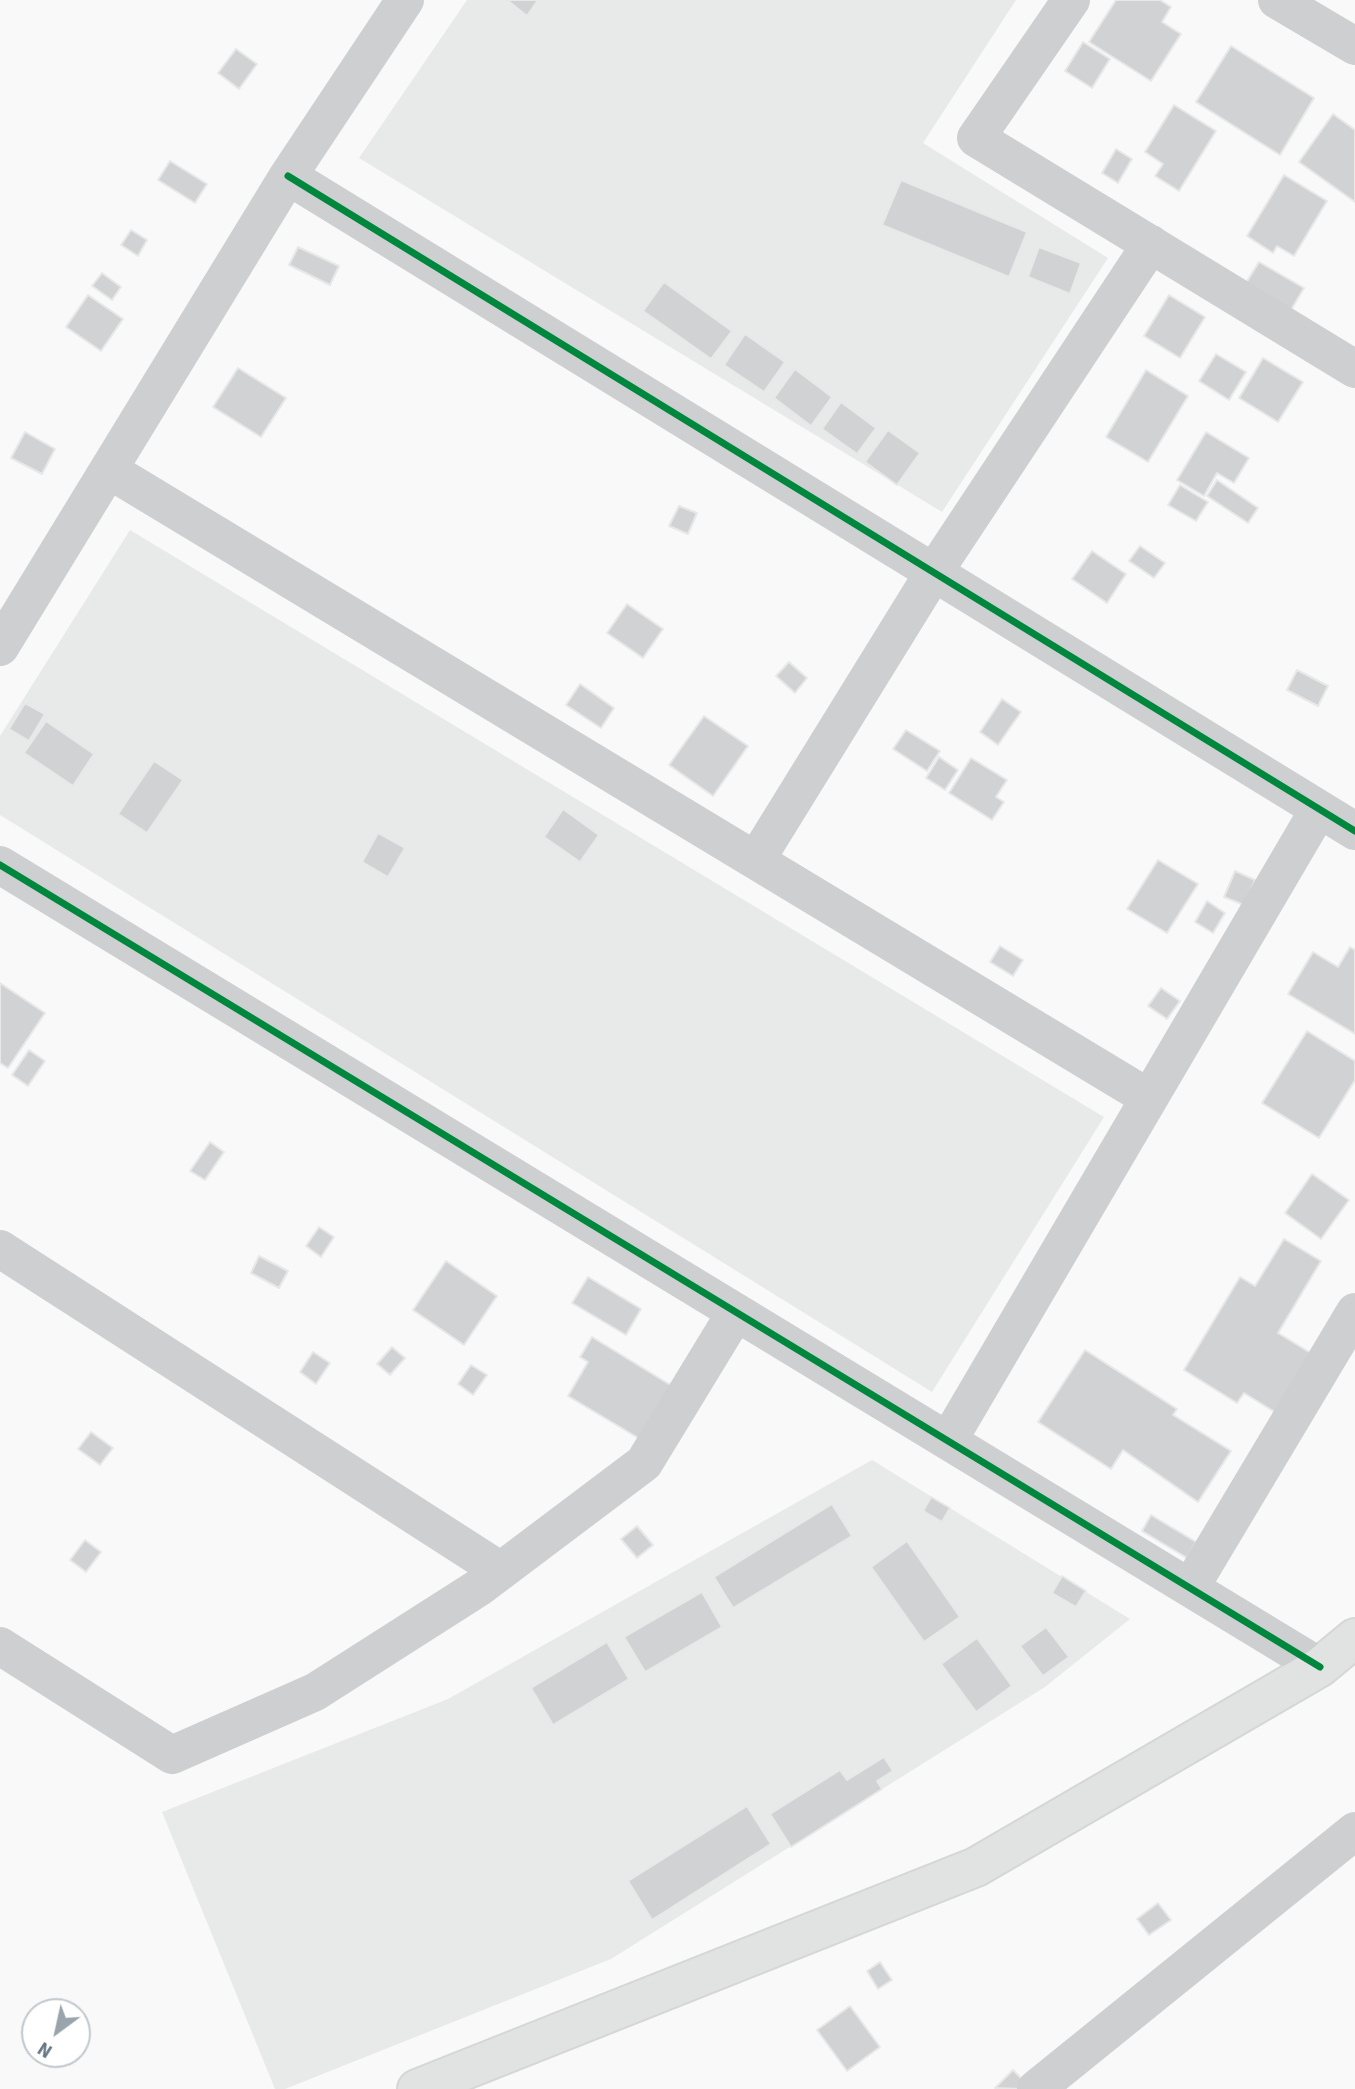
<!DOCTYPE html>
<html>
<head>
<meta charset="utf-8">
<style>
	body { margin:0 }
	#map { position:relative; width:1355px; height:2089px; overflow:hidden; background:#f9f9f9; font-family:"Source Sans 3",sans-serif }
	canvas { display:block }
	.north { position:absolute; left:21px; top:1998px; width:70px; height:70px; box-sizing:border-box; background:#fff; border:2px solid #c1c8cd; border-radius:50%; rotate:213deg; font-size:19px; font-weight:700; line-height:28px; text-align:center; color:#657683 }
	.north::after { content:''; display:block; margin:auto; width:24px; height:32px; background:#99a4ac; clip-path:polygon(50% 0,100% 100%,50% 72%,0 100%) }
</style>
</head>
<body>
<div id="map">
<canvas width="1355" height="2089"></canvas>
<div class="north">N</div>
</div>
<script>
const ctx = document.querySelector('canvas').getContext('2d');
ctx.lineJoin = 'round';
function fillPath(path, color) {
  ctx.fillStyle = color;
  ctx.fill(path, 'evenodd');
}
function shape(rows) {
  const path = new Path2D();
  for (const r of rows) {
    path.moveTo(r[0], r[1]);
    for (let i = 2; i < r.length; i += 2) path.lineTo(r[i], r[i + 1]);
  }
  return path;
}
function trace(path, color, width, dash) {
  ctx.strokeStyle = color;
  ctx.lineWidth = width;
  ctx.lineCap = dash ? 'butt' : 'round';
  ctx.setLineDash(dash || []);
  ctx.stroke(path);
}
fillPath(shape([
	[467,0,1016,0,923,143,1108,258,942,512,359,158],
	[130,530,1104,1117,932,1392,0,815,0,736],
	[872,1460,1130,1619,1045,1687,611,1959,285,2089,275,2089,162,1812,448,1699]
]), '#e8e9e9');
const building = shape([
	[507,0,538,0,527,16,507,0],
	[1116,0,1160,0,1171,7,1162,22,1181,34,1151,81,1089,42,1116,0],
	[1083,42,1110,59,1092,88,1065,71,1083,42],
	[1231,46,1314,98,1280,155,1196,102,1231,46],
	[236,49,257,64,239,89,218,73,236,49],
	[1174,105,1216,131,1179,191,1155,176,1163,164,1145,152,1174,105],
	[1333,114,1355,130,1355,202,1299,162,1333,114],
	[1116,149,1132,159,1118,183,1102,173,1116,149],
	[170,161,207,184,195,203,158,180,170,161],
	[1284,175,1327,201,1294,256,1277,246,1273,253,1247,236,1284,175],
	[901,180,1027,232,1009,277,882,225,901,180],
	[131,230,147,240,138,256,121,245,131,230],
	[298,247,339,266,330,285,289,265,298,247],
	[1039,247,1081,263,1070,294,1028,277,1039,247],
	[1259,262,1304,288,1291,310,1246,283,1259,262],
	[102,273,121,287,112,300,92,286,102,273],
	[664,282,732,331,711,359,643,311,664,282],
	[88,295,123,319,101,351,66,327,88,295],
	[1169,295,1205,317,1180,358,1144,336,1169,295],
	[745,334,785,362,764,392,724,365,745,334],
	[1216,354,1246,372,1229,400,1199,381,1216,354],
	[1263,358,1303,382,1278,422,1239,398,1263,358],
	[238,368,286,398,261,437,213,407,238,368],
	[795,369,832,397,811,426,774,398,795,369],
	[1146,370,1188,396,1148,462,1106,437,1146,370],
	[841,402,876,428,857,454,822,429,841,402],
	[888,430,920,453,897,485,865,462,888,430],
	[25,432,55,449,42,474,11,458,25,432],
	[1206,432,1249,458,1234,483,1217,473,1204,496,1177,480,1206,432],
	[1217,480,1258,508,1248,523,1207,496,1217,480],
	[1180,485,1208,502,1196,521,1168,505,1180,485],
	[679,506,697,513,688,534,669,526,679,506],
	[1140,546,1165,563,1154,578,1129,561,1140,546],
	[1092,551,1126,574,1107,603,1072,579,1092,551],
	[627,604,663,629,643,658,607,633,627,604],
	[789,662,807,678,795,693,776,676,789,662],
	[1297,670,1328,686,1318,706,1287,690,1297,670],
	[580,684,614,708,601,728,566,705,580,684],
	[1002,699,1021,712,998,745,980,732,1002,699],
	[25,703,45,714,29,741,9,729,25,703],
	[704,716,748,746,713,796,669,765,704,716],
	[46,721,94,754,73,786,24,753,46,721],
	[906,730,940,751,927,771,893,749,906,730],
	[939,757,958,770,945,790,926,778,939,757],
	[971,758,1007,780,996,797,1004,802,992,820,949,793,971,758],
	[154,761,183,780,147,833,118,814,154,761],
	[563,809,599,835,580,862,544,837,563,809],
	[378,833,405,848,388,877,362,862,378,833],
	[1158,860,1198,884,1167,933,1127,909,1158,860],
	[1235,871,1255,880,1244,905,1224,897,1235,871],
	[1207,901,1225,913,1213,933,1195,922,1207,901],
	[1000,946,1023,960,1013,976,990,962,1000,946],
	[1350,947,1355,950,1355,1034,1288,994,1313,952,1338,967,1350,947],
	[0,983,45,1013,8,1068,0,1063,0,983],
	[1161,988,1180,1001,1167,1019,1148,1006,1161,988],
	[1307,1031,1355,1061,1355,1080,1319,1138,1262,1103,1307,1031],
	[29,1050,45,1061,28,1086,12,1075,29,1050],
	[210,1142,224,1152,205,1180,190,1171,210,1142],
	[1312,1174,1349,1200,1321,1239,1285,1213,1312,1174],
	[319,1227,334,1237,321,1257,306,1246,319,1227],
	[1284,1239,1321,1261,1278,1333,1314,1355,1278,1414,1244,1393,1237,1403,1184,1370,1240,1277,1255,1286,1284,1239],
	[259,1256,288,1271,279,1288,251,1273,259,1256],
	[446,1261,497,1296,464,1345,413,1310,446,1261],
	[588,1277,641,1309,626,1335,572,1303,588,1277],
	[592,1337,677,1389,645,1442,568,1396,588,1362,580,1357,592,1337],
	[392,1347,405,1358,390,1375,377,1364,392,1347],
	[1085,1350,1177,1409,1173,1415,1231,1451,1198,1502,1123,1450,1111,1469,1038,1422,1085,1350],
	[313,1352,330,1363,316,1384,300,1372,313,1352],
	[471,1365,487,1375,473,1395,458,1384,471,1365],
	[91,1432,113,1448,100,1465,78,1449,91,1432],
	[931,1497,950,1508,942,1522,923,1511,931,1497],
	[832,1504,852,1536,733,1608,714,1577,832,1504],
	[1151,1515,1196,1542,1187,1558,1142,1531,1151,1515],
	[637,1526,653,1545,637,1558,621,1539,637,1526],
	[85,1540,101,1552,86,1572,70,1560,85,1540],
	[907,1541,960,1617,924,1642,871,1567,907,1541],
	[1062,1576,1086,1591,1076,1607,1052,1593,1062,1576],
	[702,1592,722,1627,645,1672,624,1637,702,1592],
	[1046,1627,1069,1657,1043,1676,1020,1646,1046,1627],
	[977,1638,1012,1686,976,1712,941,1664,977,1638],
	[607,1642,629,1679,553,1725,531,1688,607,1642],
	[884,1757,893,1771,877,1781,882,1789,791,1847,770,1814,840,1770,847,1780,884,1757],
	[747,1806,771,1844,652,1920,628,1881,747,1806],
	[1158,1903,1171,1920,1149,1935,1137,1919,1158,1903],
	[880,1962,892,1980,878,1989,867,1971,880,1962],
	[850,2006,880,2047,847,2071,817,2030,850,2006],
	[1013,2070,1027,2084,1022,2089,995,2088,1013,2070]
]);
fillPath(building, '#d0d2d3');
trace(building, '#e8e8e8', 2);
const major = shape([
	[417,2089,976,1867,1320,1667,1355,1638]
]);
trace(major, '#d5d6d7', 42);
trace(shape([
	[1071,0,976,138,1355,369],
	[1277,0,1355,46],
	[288,176,1355,831],
	[109,470,1149,1098],
	[0,647,288,176,405,0],
	[756,860,934,572,1151,244],
	[0,865,1320,1667],
	[0,1249,501,1571],
	[948,1441,1319,809],
	[1190,1588,1355,1312],
	[0,1646,172,1755,315,1692,478,1588,644,1463,736,1312],
	[1036,2089,1355,1831]
]), '#cecfd0', 38);
trace(major, '#e1e2e2', 38);
trace(shape([
	[288,176,1355,831],
	[0,865,1320,1667]
]), '#00873e', 7);
</script>
</body>
</html>
